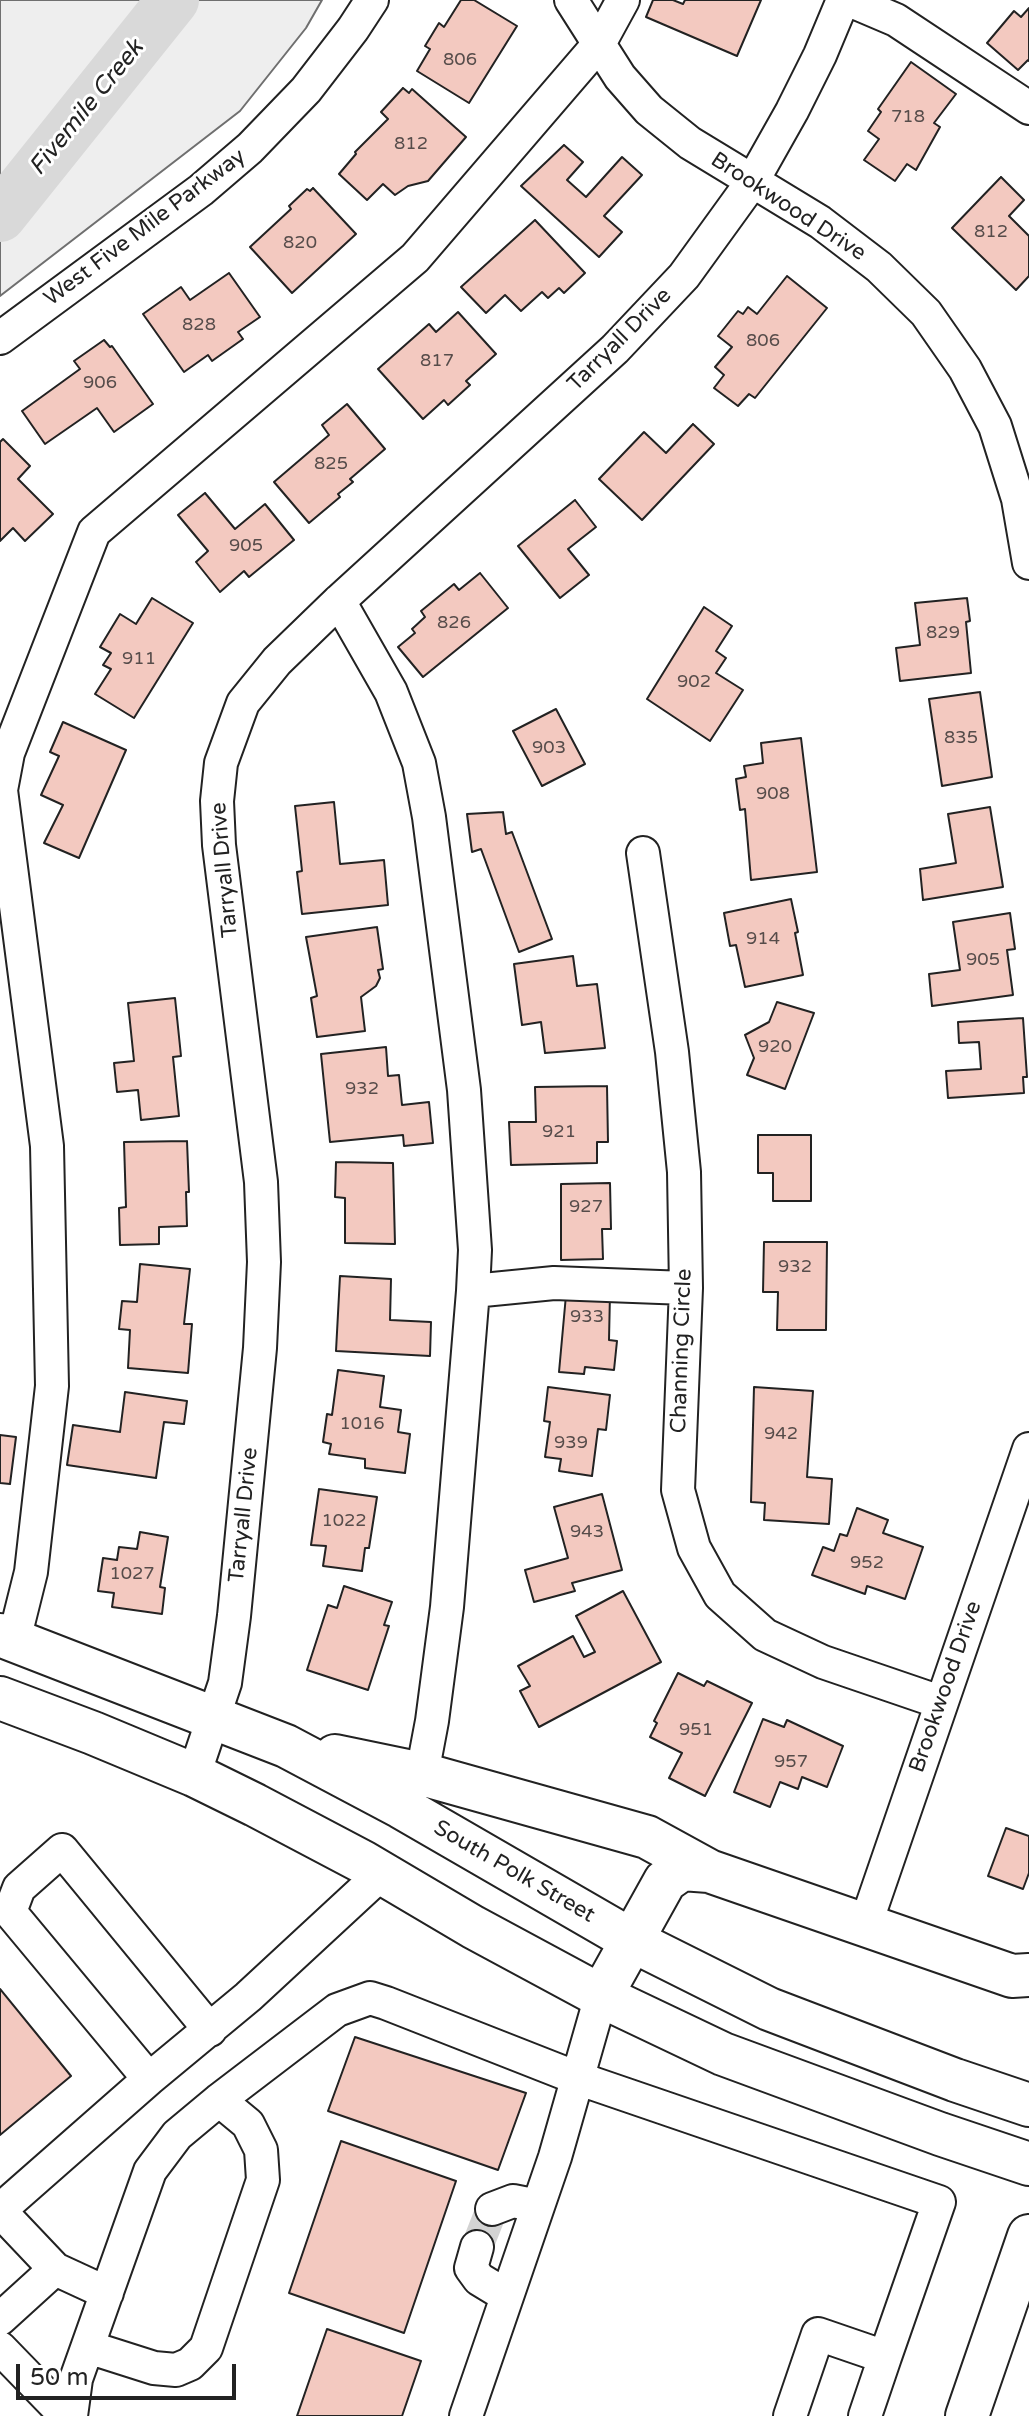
<!DOCTYPE html>
<html>
<head>
<meta charset="utf-8">
<style>
	body { margin:0 }
	#map { position:relative; width:1029px; height:2416px; overflow:hidden; background:#fff; font-family:"Varela Round",sans-serif }
	canvas { display:block }
	.scale { position:absolute; left:16px; top:2364px; width:220px; height:36px; box-sizing:border-box; border:4px solid #222; border-top:0; padding-left:10px; font-size:24px; line-height:28px; white-space:nowrap; color:#222; -webkit-text-stroke:6px #fff; paint-order:stroke }
</style>
</head>
<body>
<div id="map">
<canvas width="1029" height="2416"></canvas>
<div class="scale">50 m</div>
</div>
<script>
const ctx = document.querySelector('canvas').getContext('2d');
ctx.lineJoin = 'round';
function fillPath(path, color) {
  ctx.fillStyle = color;
  ctx.fill(path, 'evenodd');
}
function shape(rows) {
  const path = new Path2D();
  for (const r of rows) {
    path.moveTo(r[0], r[1]);
    for (let i = 2; i < r.length; i += 2) path.lineTo(r[i], r[i + 1]);
  }
  return path;
}
function trace(path, color, width, dash) {
  ctx.strokeStyle = color;
  ctx.lineWidth = width;
  ctx.lineCap = dash ? 'butt' : 'round';
  ctx.setLineDash(dash || []);
  ctx.stroke(path);
}
function write(font, color, halo, rows, align = 'center') {
  ctx.font = font + ' "Varela Round",sans-serif';
  ctx.lineWidth = 6;
  ctx.setLineDash([]);
  ctx.textBaseline = 'middle';
  ctx.strokeStyle = halo;
  ctx.fillStyle = color;
  for (const [text, x, y, turn = 0] of rows) {
    ctx.save();
    ctx.translate(x, y);
    ctx.rotate((+turn || 0) * Math.PI / 180);
    ctx.textAlign = isNaN(turn) ? turn : align;
    if (halo) ctx.strokeText(text, 0, 0);
    ctx.fillText(text, 0, 0);
    ctx.restore();
  }
}
const green = shape([
	[0,0,322,0,306,28,240,111,0,296,0,0]
]);
fillPath(green, '#eee');
trace(green, '#6f6f6f', 2);
trace(shape([
	[0,216,173,0]
]), '#d9d9d9', 52);
const building = shape([
	[461,0,474,0,517,26,469,103,417,71,430,49,425,46,439,23,444,27,461,0],
	[653,0,673,0,683,4,685,0,761,0,737,56,646,17,653,0],
	[1029,8,1029,61,1028,60,1018,70,987,43,1014,11,1021,17,1029,8],
	[911,62,956,94,934,123,940,127,916,170,907,164,895,181,864,160,879,139,868,131,881,112,878,109,911,62],
	[403,88,409,93,412,89,466,137,428,181,408,186,395,195,383,184,367,200,339,174,356,154,355,152,388,119,381,112,403,88],
	[564,145,583,162,567,180,586,197,622,157,642,175,604,216,622,232,599,257,521,186,564,145],
	[1001,177,1024,200,1009,216,1029,236,1029,276,1016,290,952,228,1001,177],
	[313,188,356,234,292,293,250,247,291,209,289,206,307,189,310,191,313,188],
	[535,220,585,273,564,293,559,288,548,298,542,292,521,311,505,295,486,313,461,287,535,220],
	[229,273,260,317,238,332,243,339,212,361,208,355,184,372,143,314,181,287,190,300,229,273],
	[787,276,827,308,755,398,749,394,738,406,714,388,724,375,715,367,732,347,718,336,738,311,743,314,748,307,757,314,787,276],
	[458,312,496,354,466,381,470,385,448,405,444,400,423,419,378,369,429,324,436,332,458,312],
	[104,340,110,347,112,346,153,404,114,432,97,408,45,444,22,411,80,369,74,361,104,340],
	[347,404,385,449,350,479,353,482,338,494,340,497,309,523,274,482,329,435,322,425,347,404],
	[693,424,714,444,642,520,599,479,644,432,666,453,693,424],
	[3,439,30,466,18,479,53,514,25,541,13,528,0,541,0,442,3,439],
	[205,493,235,529,265,504,294,540,249,577,244,571,220,592,196,562,208,551,178,515,205,493],
	[575,500,596,527,568,549,589,575,560,598,518,546,575,500],
	[480,573,508,608,423,677,398,647,415,633,412,629,425,617,421,611,454,584,459,590,480,573],
	[152,598,193,623,134,718,95,694,111,669,103,665,111,653,100,647,120,614,136,624,152,598],
	[967,598,970,621,966,622,971,673,900,681,896,648,920,645,915,603,967,598],
	[704,607,732,626,716,651,726,658,716,673,743,690,710,741,647,699,704,607],
	[980,692,992,777,942,786,929,699,980,692],
	[556,709,585,764,542,786,513,731,556,709],
	[63,722,126,750,79,858,44,843,63,805,41,795,59,756,50,752,63,722],
	[801,738,817,872,751,880,745,809,740,810,736,779,746,777,744,766,763,763,761,743,801,738],
	[334,802,340,864,384,860,388,905,302,914,297,872,302,871,295,806,334,802],
	[990,807,1003,887,923,900,920,869,956,863,948,814,990,807],
	[503,812,506,834,512,832,552,939,519,952,481,849,472,852,467,814,503,812],
	[791,899,798,932,795,933,803,975,745,987,736,945,730,946,724,913,791,899],
	[1010,913,1015,949,1007,950,1013,995,932,1006,929,974,960,970,953,922,1010,913],
	[377,927,383,969,378,970,380,978,376,986,361,997,365,1031,317,1037,311,998,317,996,306,937,377,927],
	[573,956,577,986,597,984,605,1048,545,1053,541,1022,522,1025,514,964,573,956],
	[175,998,181,1056,173,1057,179,1116,141,1120,138,1090,117,1092,114,1063,134,1061,128,1003,175,998],
	[777,1002,814,1013,785,1089,747,1075,754,1058,745,1035,769,1022,777,1002],
	[1023,1018,1027,1077,1023,1077,1024,1093,948,1098,946,1071,981,1069,979,1042,959,1043,958,1022,1023,1018],
	[386,1047,388,1076,399,1075,402,1105,429,1102,433,1143,404,1146,403,1135,330,1142,321,1054,386,1047],
	[607,1086,608,1142,597,1142,597,1163,511,1165,509,1122,536,1122,535,1087,607,1086],
	[758,1135,811,1135,811,1201,773,1201,773,1173,758,1173,758,1135],
	[187,1141,189,1192,186,1192,187,1226,159,1227,159,1244,120,1245,119,1208,126,1207,124,1142,187,1141],
	[336,1162,393,1163,395,1244,345,1243,345,1198,335,1197,336,1162],
	[610,1183,611,1229,602,1229,603,1259,561,1260,561,1184,610,1183],
	[764,1242,827,1242,826,1330,777,1330,778,1292,763,1292,764,1242],
	[140,1264,190,1269,184,1324,192,1324,188,1373,128,1368,130,1330,119,1329,122,1301,137,1302,140,1264],
	[340,1276,391,1279,390,1320,431,1322,430,1356,336,1351,340,1276],
	[567,1284,610,1293,609,1340,617,1341,614,1370,585,1367,584,1374,559,1372,567,1284],
	[338,1370,384,1376,380,1407,401,1410,398,1432,410,1434,405,1473,365,1468,365,1459,329,1454,331,1444,323,1442,327,1414,332,1415,338,1370],
	[548,1387,610,1395,606,1430,598,1429,592,1476,559,1471,561,1459,545,1457,550,1422,544,1421,548,1387],
	[754,1387,813,1391,807,1477,832,1479,829,1524,764,1520,765,1503,751,1502,754,1387],
	[125,1392,187,1401,184,1424,164,1422,156,1478,67,1465,73,1425,120,1432,125,1392],
	[0,1435,16,1437,10,1484,0,1483,0,1435],
	[319,1489,377,1497,369,1548,365,1548,362,1571,323,1566,326,1546,311,1545,319,1489],
	[602,1494,622,1570,572,1583,575,1591,534,1602,525,1570,568,1558,554,1507,602,1494],
	[857,1508,888,1520,883,1533,923,1547,905,1599,867,1586,865,1594,812,1575,823,1547,834,1551,840,1534,847,1536,857,1508],
	[140,1532,168,1537,160,1587,165,1588,162,1614,112,1607,114,1593,98,1591,103,1558,117,1560,119,1547,137,1549,140,1532],
	[344,1586,392,1602,384,1625,389,1626,368,1690,307,1670,328,1605,337,1608,344,1586],
	[623,1591,661,1662,539,1727,520,1691,530,1686,518,1666,573,1636,584,1657,595,1652,576,1616,623,1591],
	[678,1673,704,1686,707,1681,752,1703,705,1796,669,1778,682,1753,650,1737,657,1723,654,1721,678,1673],
	[763,1719,784,1727,787,1720,843,1746,827,1787,802,1777,798,1789,780,1782,770,1807,734,1792,763,1719],
	[1006,1828,1029,1836,1029,1873,1023,1889,988,1876,1006,1828],
	[0,1989,71,2076,0,2135,0,1989],
	[355,2037,526,2093,498,2170,328,2111,355,2037],
	[341,2141,456,2181,404,2333,289,2293,341,2141],
	[327,2329,421,2361,402,2416,297,2416,327,2329]
]);
fillPath(building, '#f3c9c0');
trace(building, '#222', 2);
trace(shape([
	[477,2247,492,2209]
]), '#d3d3d3', 32, [32, 16]);
const minor = shape([
	[571,0,620,77,649,110,690,143,820,222,879,267,926,313,965,369,995,426,1018,499,1029,563],
	[849,0,896,20,1029,108],
	[0,338,201,190,250,148,306,90,353,29,372,0],
	[339,601,391,692,419,763,429,817,464,1090,475,1250,473,1291,447,1607,432,1721,422,1774],
	[643,853,672,1052,684,1172,686,1288,678,1490,694,1548,720,1595,765,1635,823,1662,940,1702],
	[473,1291,554,1283,686,1288],
	[14,1640,31,1572,52,1386,47,1146,1,790,8,753,94,532,415,258,599,44,623,0],
	[194,1775,225,1683,234,1616,260,1348,264,1262,261,1182,219,845,217,801,221,763,243,703,277,661,339,601,615,349,684,276,752,182,792,111,820,55,843,0],
	[865,1926,1029,1449],
	[149,2079,10,1912,19,1888,62,1850,210,2030],
	[492,2209,513,2201,538,2206],
	[0,2210,149,2079,248,1997,382,1873],
	[0,2211,55,2269,0,2319],
	[477,2247,471,2268,479,2279,507,2296],
	[55,2269,107,2293],
	[88,2347,154,2368,176,2370,190,2364,206,2348,263,2180,261,2150,248,2124,219,2100],
	[0,2348,66,2416],
	[71,2416,76,2379,150,2171,177,2135,219,2100,337,2010,370,1998,386,2003,577,2078,939,2202,885,2357,818,2334,790,2416],
	[466,2416,555,2157,601,1996],
	[865,2416,885,2357]
]);
const major = shape([
	[0,1635,286,1746,401,1807,631,1940,769,2009,955,2080,1029,2105],
	[0,1698,93,1733,194,1775,255,1805,363,1862,473,1927,601,1996,723,2054,940,2134,1029,2164],
	[335,1756,422,1774,647,1837,709,1871,1012,1976,1029,1975],
	[601,1996,665,1881,682,1869,709,1871],
	[967,2416,1029,2236]
]);
trace(minor, '#222', 36);
trace(major, '#222', 46);
trace(minor, '#fff', 32);
trace(major, '#fff', 42);
write('18px', '#564c4a', null, [
	["806",460,60],
	["718",908,117],
	["812",411,144],
	["812",991,232],
	["820",300,243],
	["828",199,325],
	["806",763,341],
	["817",437,361],
	["906",100,383],
	["825",331,464],
	["905",246,546],
	["826",454,623],
	["829",943,633],
	["911",139,659],
	["902",694,682],
	["835",961,738],
	["903",549,748],
	["908",773,794],
	["914",763,939],
	["905",983,960],
	["920",775,1047],
	["932",362,1089],
	["921",559,1132],
	["927",586,1207],
	["932",795,1267],
	["933",587,1317],
	["1016",362,1424],
	["942",781,1434],
	["939",571,1443],
	["1022",344,1521],
	["943",587,1532],
	["952",867,1563],
	["1027",132,1574],
	["951",696,1730],
	["957",791,1762]
]);
write('22px', '#222', '#fff', [
	["Brookwood Drive",788,207,33],
	["West Five Mile Parkway",145,228,-37],
	["Tarryall Drive",620,340,-45],
	["Tarryall Drive",225,870,-95],
	["Channing Circle",682,1351,-88],
	["Tarryall Drive",244,1515,-84],
	["Brookwood Drive",946,1687,-71],
	["South Polk Street",514,1872,30]
]);
write('italic 24px', '#222', '#fff', [
	["Fivemile Creek",87,108,-51]
]);
</script>
</body>
</html>
